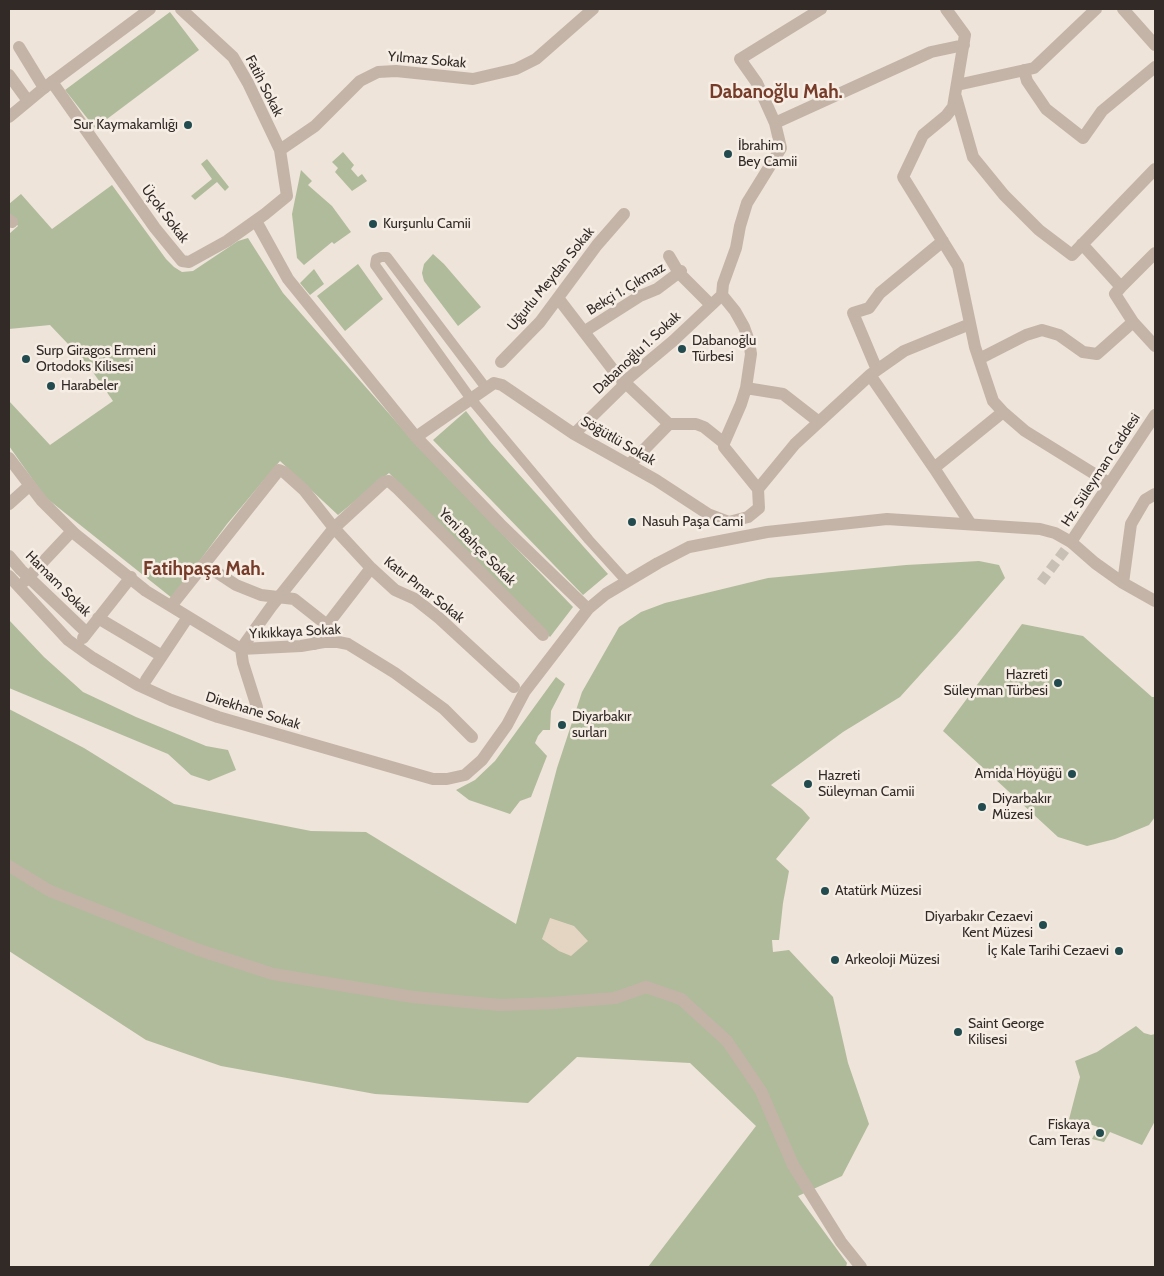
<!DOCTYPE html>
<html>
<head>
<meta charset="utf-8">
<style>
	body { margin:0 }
	#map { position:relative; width:1164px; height:1276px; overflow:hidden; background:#eee4d9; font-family:Cabin,sans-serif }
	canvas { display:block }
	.frame { position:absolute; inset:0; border:10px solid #322a27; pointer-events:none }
</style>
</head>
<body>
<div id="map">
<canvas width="1164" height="1276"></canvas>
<div class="frame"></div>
</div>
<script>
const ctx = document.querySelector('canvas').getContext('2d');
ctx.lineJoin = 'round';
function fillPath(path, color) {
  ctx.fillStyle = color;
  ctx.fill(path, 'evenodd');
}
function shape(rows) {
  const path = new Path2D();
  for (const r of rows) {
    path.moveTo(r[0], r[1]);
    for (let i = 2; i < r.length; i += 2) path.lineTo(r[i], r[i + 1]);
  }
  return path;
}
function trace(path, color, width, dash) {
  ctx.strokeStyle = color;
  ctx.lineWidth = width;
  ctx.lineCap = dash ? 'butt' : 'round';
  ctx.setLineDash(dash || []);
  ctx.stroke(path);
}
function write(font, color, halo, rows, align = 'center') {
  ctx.font = font + ' Cabin,sans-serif';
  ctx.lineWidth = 5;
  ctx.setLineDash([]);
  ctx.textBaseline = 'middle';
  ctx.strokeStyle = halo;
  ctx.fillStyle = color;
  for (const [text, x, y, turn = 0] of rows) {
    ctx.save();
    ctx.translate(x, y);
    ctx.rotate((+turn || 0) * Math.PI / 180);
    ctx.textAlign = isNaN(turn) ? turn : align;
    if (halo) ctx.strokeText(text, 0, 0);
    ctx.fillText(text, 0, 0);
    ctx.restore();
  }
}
fillPath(shape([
	[170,12,199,50,95,128,65,90],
	[343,152,354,165,351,169,358,177,362,174,367,181,352,191,335,172,338,168,332,162],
	[207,159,229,187,225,191,217,182,195,200,191,196,212,179,201,164],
	[301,170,312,181,308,185,332,206,351,232,334,244,332,242,304,265,297,258,292,214],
	[112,185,166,259,174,267,182,272,193,271,238,241,248,238,283,293,414,442,573,607,550,637,389,473,338,515,280,461,227,524,172,598,45,497,9,446,9,401,50,445,113,401,88,365,50,325,9,329,9,234,18,226,9,215,9,204,21,194,52,229],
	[433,254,444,264,481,307,458,326,424,281,422,273,424,264],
	[358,264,383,299,345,331,317,296],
	[314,269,324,284,310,295,300,283],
	[466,411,491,443,608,574,583,595,433,440],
	[979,561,999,565,1005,578,957,634,900,697,843,732,771,785,802,809,810,818,776,859,789,871,783,903,779,940,772,940,773,952,789,950,833,997,848,1063,869,1124,842,1176,798,1196,847,1263,846,1267,648,1267,756,1126,690,1063,577,1057,528,1103,375,1094,221,1066,146,1040,9,951,9,709,84,748,174,804,311,831,366,832,516,924,557,768,582,692,619,627,641,612,665,603,768,578,906,565],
	[9,620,44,657,83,692,136,717,206,746,228,750,236,770,209,781,191,775,168,754,9,688],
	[1022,624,1083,636,1152,697,1155,697,1155,817,1149,825,1115,839,1087,846,1058,837,943,731],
	[556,677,565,684,551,711,550,730,543,730,538,736,535,743,547,756,531,797,520,801,510,814,469,800,456,790,475,780,495,761],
	[1136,1026,1144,1033,1151,1035,1155,1034,1155,1121,1142,1145,1110,1132,1104,1142,1092,1139,1098,1127,1078,1120,1072,1129,1067,1127,1080,1077,1075,1061,1097,1052]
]), '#b0bb9b');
fillPath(shape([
	[550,918,574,926,588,941,571,956,559,951,542,939]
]), '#e4d5c2');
trace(shape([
	[1041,582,1071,542]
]), '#c8bfb5', 10, [10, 5]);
trace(shape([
	[486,388,387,257,381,257,376,259,375,265,471,399,589,540,627,582]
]), '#c4b4a7', 10);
trace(shape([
	[946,9,965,35,953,107,946,116,923,135,903,177,958,266,975,347,993,401,1003,412,934,468,970,523],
	[1123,9,1155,45],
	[19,47,44,88],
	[1024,70,1027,81,1046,109,1083,138,1102,111,1155,67],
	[9,75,28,101],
	[52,82,155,228,182,261,189,262,227,241,265,214,287,196,280,150,248,83,233,57,181,9],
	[957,85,1034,68,1096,9],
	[956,97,973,157,1004,195,1039,230,1072,255,1155,169],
	[775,123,931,52,964,45],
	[280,150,315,126,360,81,378,72,396,71,473,79,516,69,536,59,593,9],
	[9,220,12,222],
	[1082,244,1121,287,1155,253],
	[669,256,679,273,711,305],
	[1121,287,1115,294,1133,322,1155,346],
	[558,298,617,375,669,424,629,465],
	[585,331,640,296,657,289,681,271],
	[979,359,1026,335,1042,330,1059,335,1083,352,1097,354,1133,322],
	[501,362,540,322,597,245,624,214],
	[877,370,904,351,970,324],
	[746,388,783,394,819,422],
	[1003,412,1025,431,1109,483],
	[669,424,696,424,704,427,724,443],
	[574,434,621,388,624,382,673,341,722,295],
	[416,437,494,383,502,385,574,434,656,480,708,514,729,522,748,517,759,508,758,489,795,444,870,375],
	[9,458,42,501,75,534,146,591,241,649,301,646,324,642,338,642,348,644,395,673,444,709,472,737],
	[934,468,870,375,877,370,853,313,869,308,880,293,943,241],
	[758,489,724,447,724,443,741,404,746,388,751,354,749,341,744,327,735,311,722,295,723,284,736,248,740,226,747,203,781,148,775,123,757,83,740,59,821,9],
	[9,504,29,486],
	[1071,542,1095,563,1123,583,1155,601],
	[9,556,21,570,87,633],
	[204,564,236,585,261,595,294,599,327,625,338,642],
	[25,581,72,531],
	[1123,583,1131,524,1145,500,1155,494],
	[171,606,279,470,284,472,304,490,334,528,371,568,395,590,415,599,439,618,514,687],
	[98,618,162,656],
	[83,638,131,577],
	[315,644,327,625,371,568],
	[146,680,188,617],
	[257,707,243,663,241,649,271,607,334,528,384,482,389,481,398,489,543,635],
	[9,866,50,891,199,950,273,974,413,997,500,1005,552,1003,615,998,646,987,681,999,727,1041,761,1091,793,1165,841,1242,861,1267]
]), '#c4b4a7', 12);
trace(shape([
	[9,117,44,88,150,9],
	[256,221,288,279,416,437,500,524,588,609],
	[9,576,68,640,93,658,138,685,171,700,218,717,433,779,447,779,465,775,482,760,507,725,525,691,588,609,606,594,658,563,689,547,767,532,887,519,1040,529,1055,533,1071,542,1155,415]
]), '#c4b4a7', 12);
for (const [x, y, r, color] of [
	[188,125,5,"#214b4e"],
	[728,154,5,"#214b4e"],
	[373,224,5,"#214b4e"],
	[682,349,5,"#214b4e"],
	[26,359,5,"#214b4e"],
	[51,386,5,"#214b4e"],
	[632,522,5,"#214b4e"],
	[1058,683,5,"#214b4e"],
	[562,725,5,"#214b4e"],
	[1072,774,5,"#214b4e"],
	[808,784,5,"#214b4e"],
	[982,807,5,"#214b4e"],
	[825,891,5,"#214b4e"],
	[1043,925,5,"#214b4e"],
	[1119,951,5,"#214b4e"],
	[835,960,5,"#214b4e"],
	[958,1032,5,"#214b4e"],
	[1100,1133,5,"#214b4e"]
]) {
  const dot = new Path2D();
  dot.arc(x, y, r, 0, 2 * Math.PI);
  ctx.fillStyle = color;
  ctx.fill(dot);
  trace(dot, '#f6eee5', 2);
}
write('14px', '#322a27', '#f6eee5', [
	["Yılmaz Sokak",427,60,5],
	["Fatih Sokak",264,86,63],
	["Üçok Sokak",165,214,53],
	["Uğurlu Meydan Sokak",551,279,-51],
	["Bekçi 1. Çıkmaz",626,289,-31],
	["Dabanoğlu 1. Sokak",637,353,-43],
	["Söğütlü Sokak",618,441,30],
	["Hz. Süleyman Caddesi",1101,470,-57],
	["Yeni Bahçe Sokak",477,547,45],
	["Hamam Sokak",58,584,45],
	["Katır Pınar Sokak",424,590,38],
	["Yıkıkkaya Sokak",295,632,-3],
	["Direkhane Sokak",253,711,17]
]);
write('14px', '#322a27', '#f6eee5', [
	["Sur Kaymakamlığı",178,125,"right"],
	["İbrahim",738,146],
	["Bey Camii",738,162],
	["Kurşunlu Camii",383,224],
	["Dabanoğlu",692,341],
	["Türbesi",692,357],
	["Surp Giragos Ermeni",36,351],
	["Ortodoks Kilisesi",36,367],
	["Harabeler",61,386],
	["Nasuh Paşa Cami",642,522],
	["Hazreti",1048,675,"right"],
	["Süleyman Türbesi",1048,691,"right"],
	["Diyarbakır",572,717],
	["surları",572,733],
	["Amida Höyüğü",1062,774,"right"],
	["Hazreti",818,776],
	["Süleyman Camii",818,792],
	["Diyarbakır",992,799],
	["Müzesi",992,815],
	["Atatürk Müzesi",835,891],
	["Diyarbakır Cezaevi",1033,917,"right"],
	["Kent Müzesi",1033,933,"right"],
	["İç Kale Tarihi Cezaevi",1109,951,"right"],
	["Arkeoloji Müzesi",845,960],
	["Saint George",968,1024],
	["Kilisesi",968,1040],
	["Fiskaya",1090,1125,"right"],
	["Cam Teras",1090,1141,"right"]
], 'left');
write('bold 19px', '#773c29', '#f6eee5', [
	["Dabanoğlu Mah.",776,92],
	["Fatihpaşa Mah.",204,569]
]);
</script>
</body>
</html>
